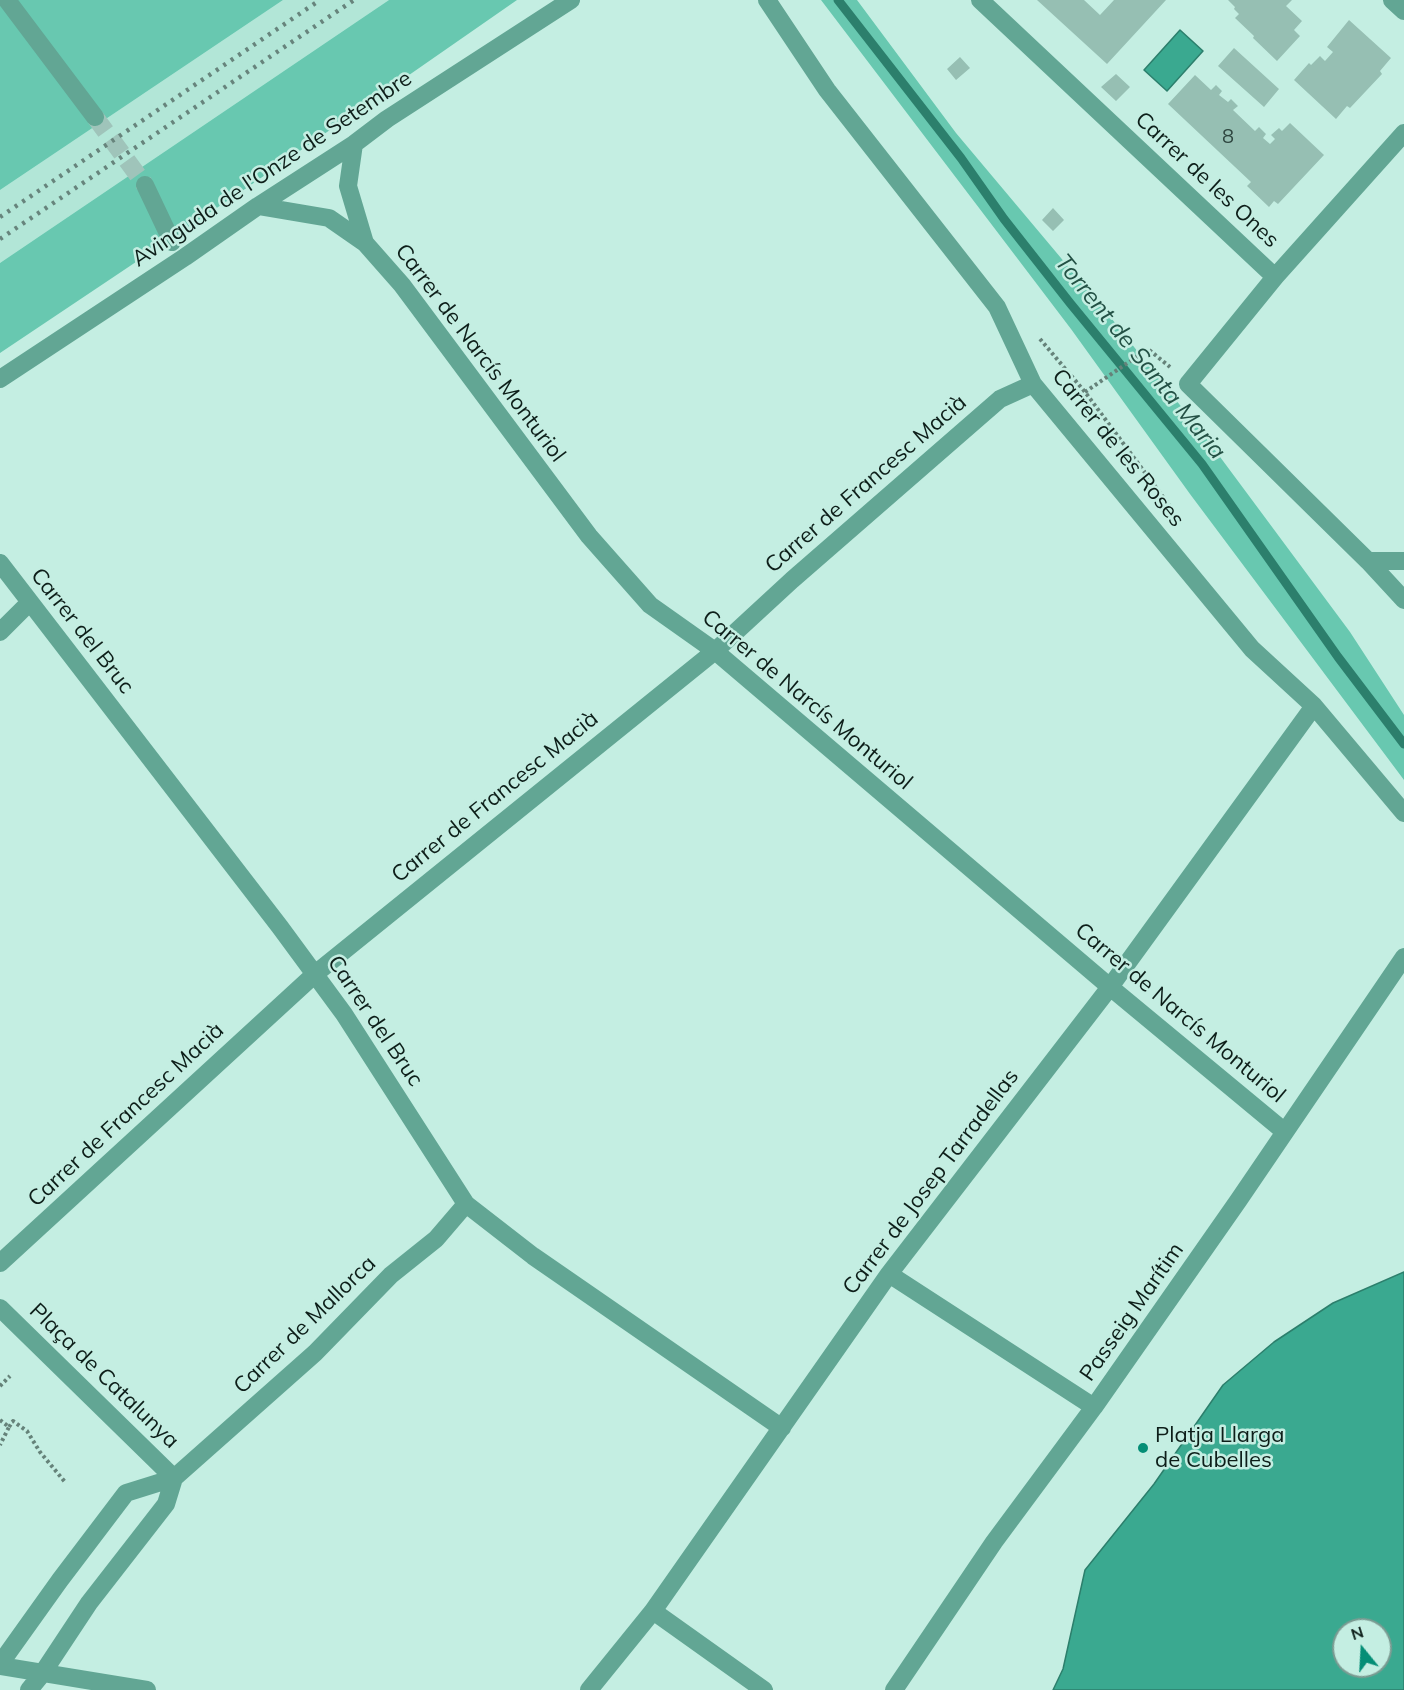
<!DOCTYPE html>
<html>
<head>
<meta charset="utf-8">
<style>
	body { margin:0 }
	#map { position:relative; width:1404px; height:1690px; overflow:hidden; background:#c4eee2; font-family:Mulish,sans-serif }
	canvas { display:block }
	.north { position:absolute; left:1332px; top:1618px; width:60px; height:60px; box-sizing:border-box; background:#c4eee2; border:2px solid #7b9b92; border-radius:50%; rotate:342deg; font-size:16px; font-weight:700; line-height:24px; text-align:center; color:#0d1e19 }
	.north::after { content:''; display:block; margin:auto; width:21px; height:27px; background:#058e76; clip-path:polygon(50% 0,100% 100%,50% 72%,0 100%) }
</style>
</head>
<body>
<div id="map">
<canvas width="1404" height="1690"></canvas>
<div class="north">N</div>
</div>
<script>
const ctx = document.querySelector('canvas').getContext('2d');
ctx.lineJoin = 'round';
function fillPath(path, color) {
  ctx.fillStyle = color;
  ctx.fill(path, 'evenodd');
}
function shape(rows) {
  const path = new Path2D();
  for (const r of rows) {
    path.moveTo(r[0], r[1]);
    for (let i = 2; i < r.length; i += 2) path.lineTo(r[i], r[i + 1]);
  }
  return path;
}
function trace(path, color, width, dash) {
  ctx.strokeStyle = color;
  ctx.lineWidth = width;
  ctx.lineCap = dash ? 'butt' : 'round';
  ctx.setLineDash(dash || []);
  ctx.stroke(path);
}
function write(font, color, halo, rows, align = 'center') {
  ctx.font = font + ' Mulish,sans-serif';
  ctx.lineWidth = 5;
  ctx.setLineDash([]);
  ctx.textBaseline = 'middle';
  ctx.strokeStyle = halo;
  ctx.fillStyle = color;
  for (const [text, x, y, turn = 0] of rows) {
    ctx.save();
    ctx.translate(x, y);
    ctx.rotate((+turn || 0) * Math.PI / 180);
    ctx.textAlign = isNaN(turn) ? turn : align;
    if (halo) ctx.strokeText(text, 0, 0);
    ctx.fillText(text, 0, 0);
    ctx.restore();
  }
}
fillPath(shape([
	[283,0,389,0,0,263,0,190]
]), '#b2e6d7');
fillPath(shape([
	[8,0,283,0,0,190,0,6],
	[389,0,517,0,245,189,0,353,0,263],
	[821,0,857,0,956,133,1108,314,1206,438,1350,632,1404,715,1404,780,1190,494,1071,329]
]), '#68c8b0');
const water = shape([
	[1180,30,1203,51,1167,91,1144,70,1180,30],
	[1404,1272,1404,1690,1053,1690,1063,1669,1085,1570,1154,1484,1223,1385,1274,1342,1333,1303,1404,1272],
	[1344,1630,1380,1630,1380,1666,1344,1666,1344,1630]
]);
fillPath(water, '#3aa990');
trace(water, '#2c7f6c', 1.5);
trace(shape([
	[838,0,961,158,1004,219,1070,303,1202,464,1338,657,1404,744]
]), '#2c7f6c', 9);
fillPath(shape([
	[1037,0,1084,0,1100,15,1114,0,1166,0,1107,64],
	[1228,0,1292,0,1286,6,1302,21,1294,30,1300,36,1277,61,1253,38,1254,36,1235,18,1239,14,1234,9,1235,7],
	[1349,20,1391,58,1380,71,1382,74,1350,108,1347,106,1336,119,1294,80,1309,63,1311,65,1320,56,1325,61,1333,52,1327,47],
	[1234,48,1279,89,1264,107,1218,66],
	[960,57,970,68,956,80,947,69],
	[1116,74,1130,87,1116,101,1101,87],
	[1195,75,1211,90,1216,85,1222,91,1219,95,1228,102,1231,99,1238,106,1233,110,1255,131,1259,127,1266,134,1263,138,1270,144,1275,139,1271,135,1279,128,1282,131,1290,123,1324,155,1278,204,1274,201,1269,207,1247,186,1251,182,1168,104],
	[1053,208,1064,220,1053,231,1042,220]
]), '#96bfb3');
trace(shape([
	[95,117,145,185]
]), '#9fc4ba', 18, [18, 9]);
trace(shape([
	[1040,339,1085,392,1175,513],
	[1085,392,1148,349,1170,367],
	[0,1386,10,1376],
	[0,1420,9,1427,0,1445],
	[9,1427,13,1421,27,1431,40,1452,65,1482]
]), '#658279', 4, [3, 3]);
trace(shape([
	[7,0,95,117],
	[767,0,827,90,997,307,1033,384,1252,649,1314,706,1404,813],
	[980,0,1275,277],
	[1392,0,1404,11],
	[1404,133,1275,277,1188,384,1368,561,1404,600],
	[354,144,348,186,365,243,402,285,589,536,650,605,715,651,1110,987,1285,1132],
	[145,185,172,242],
	[258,206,329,218,365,243],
	[0,379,185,257,258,206,354,144,387,119,571,0],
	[1368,561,1404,561],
	[0,563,280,927,344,1014,466,1204,533,1256,782,1428],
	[0,632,29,603],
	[0,1263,315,974,715,651,792,580,1000,399,1033,384],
	[889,1274,1094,1407],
	[0,1308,174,1478],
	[653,1611,764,1690],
	[0,1664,60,1580,126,1493,174,1478,315,1353,391,1275,436,1239,466,1204],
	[0,1666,147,1690],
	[29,1690,42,1674,89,1603,166,1504,174,1478],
	[589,1690,653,1611,889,1274,1110,987,1314,706],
	[894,1690,994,1542,1094,1407,1238,1201,1404,957]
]), '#62a694', 18);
trace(shape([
	[0,217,320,0],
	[0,239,354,0]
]), '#67847c', 4.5, [3, 6]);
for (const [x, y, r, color] of [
	[1143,1448,6,"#058e76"]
]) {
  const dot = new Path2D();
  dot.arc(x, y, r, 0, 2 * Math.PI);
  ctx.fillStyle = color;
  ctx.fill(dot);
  trace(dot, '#c4eee2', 2);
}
write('20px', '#2f4640', null, [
	["8",1228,137]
]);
write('22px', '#0d1e19', '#c4eee2', [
	["Avinguda de l'Onze de Setembre",272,169,-34],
	["Carrer de les Ones",1207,180,43],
	["Carrer de Narcís Monturiol",480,353,53],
	["Carrer de les Roses",1118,448,51],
	["Carrer de Francesc Macià",866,484,-41],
	["Carrer del Bruc",82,631,52],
	["Carrer de Narcís Monturiol",807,700,40],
	["Carrer de Francesc Macià",495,797,-39],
	["Carrer de Narcís Monturiol",1180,1013,40],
	["Carrer del Bruc",375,1021,56],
	["Carrer de Francesc Macià",126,1115,-43],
	["Carrer de Josep Tarradellas",931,1182,-53],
	["Passeig Marítim",1132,1312,-55],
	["Carrer de Mallorca",305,1325,-44],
	["Plaça de Catalunya",104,1376,44]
]);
write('22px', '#0d1e19', '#c4eee2', [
	["Platja Llarga",1155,1435],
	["de Cubelles",1155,1460]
], 'left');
write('italic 24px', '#235145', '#c4eee2', [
	["Torrent de Santa Maria",1140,357,51]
]);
</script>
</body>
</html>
